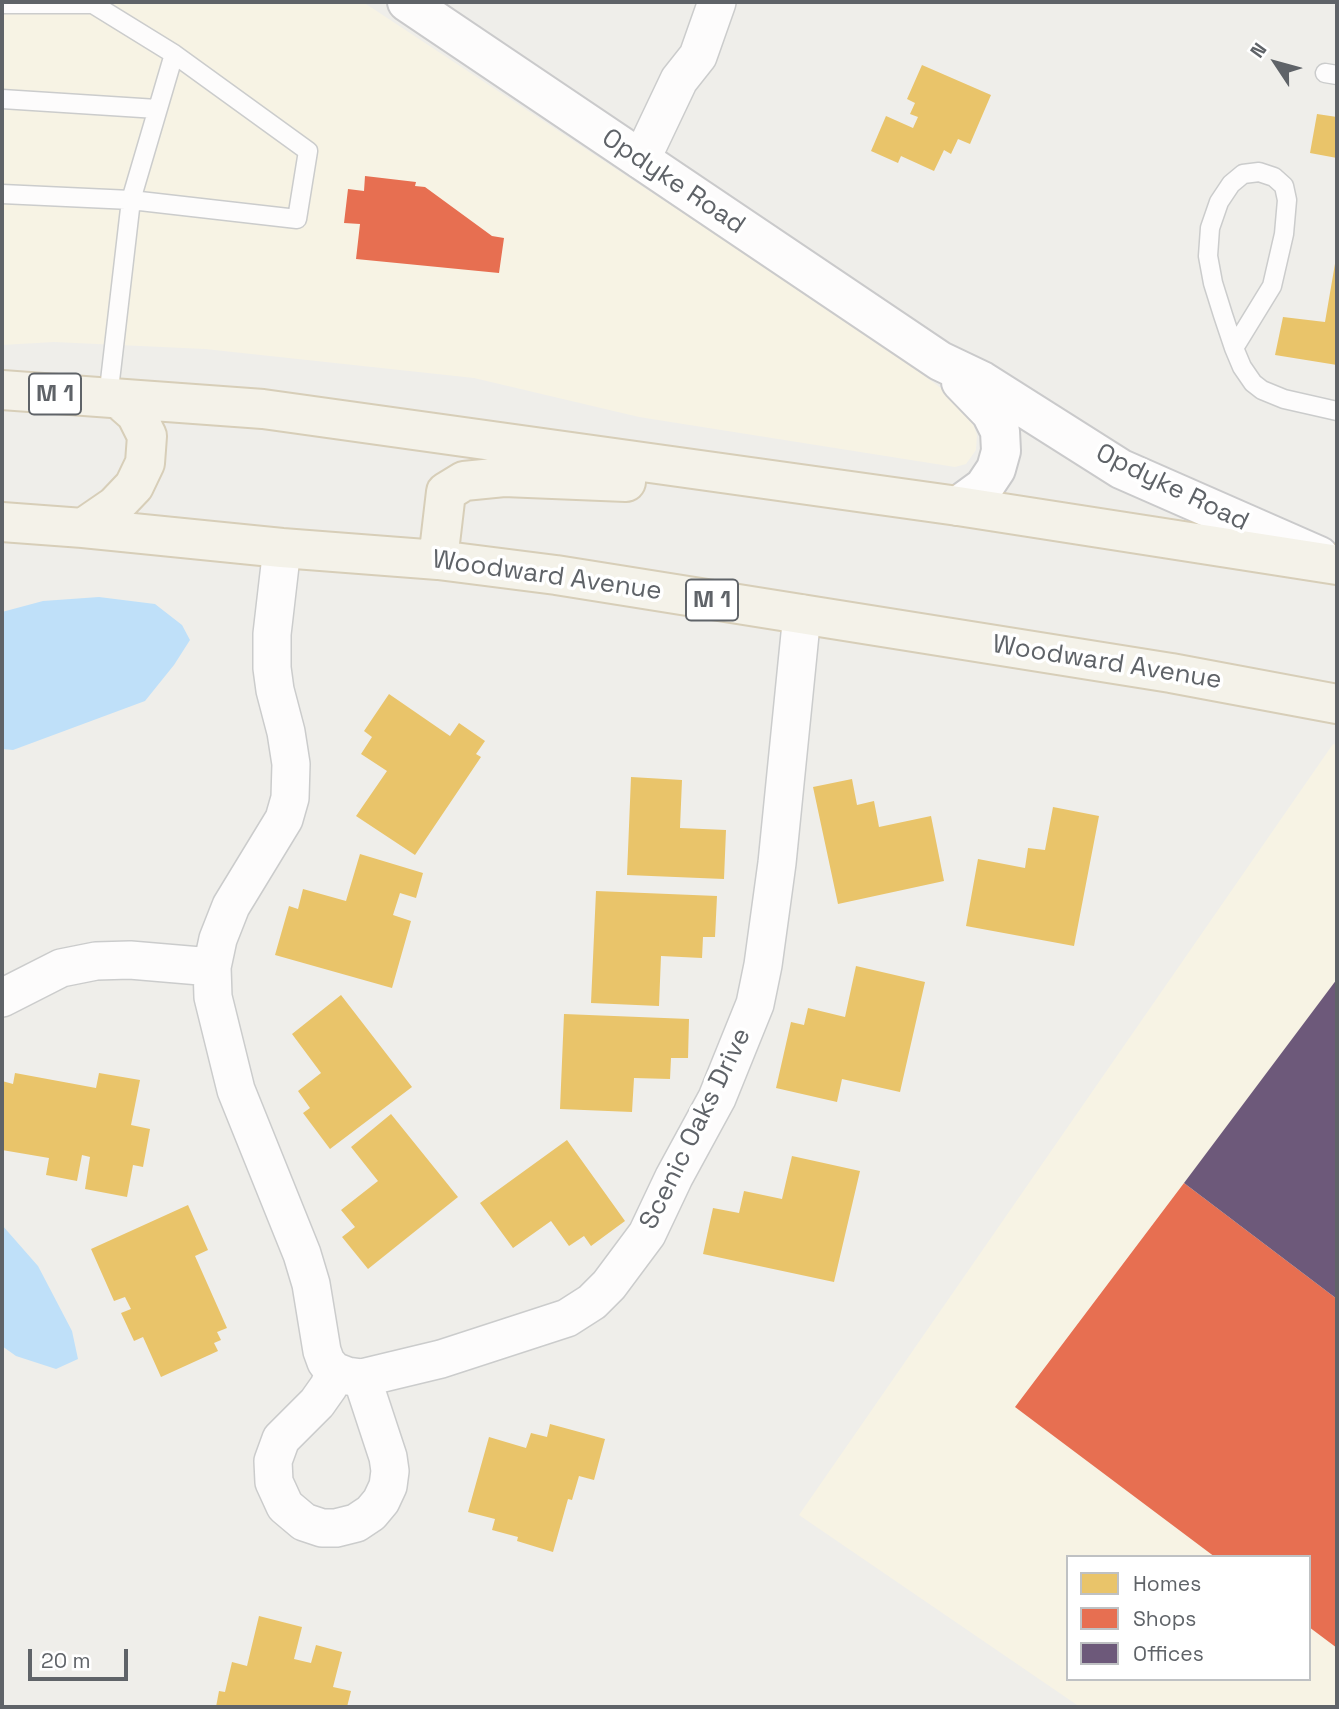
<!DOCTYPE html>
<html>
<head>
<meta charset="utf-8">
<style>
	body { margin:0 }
	#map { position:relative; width:1339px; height:1709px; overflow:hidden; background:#efeeea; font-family:"Space Grotesk",sans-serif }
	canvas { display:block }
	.frame { position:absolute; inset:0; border:4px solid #5f6368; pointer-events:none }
	.legend { position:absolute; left:1066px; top:1555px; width:245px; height:126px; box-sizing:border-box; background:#fff; border:2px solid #bfc1c3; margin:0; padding:9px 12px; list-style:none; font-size:21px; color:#5f6368 }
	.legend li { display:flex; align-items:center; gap:14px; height:35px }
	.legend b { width:35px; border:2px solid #bfc1c3 }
	.north { position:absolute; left:1241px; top:28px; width:70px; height:70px; -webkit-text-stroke:5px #fff; paint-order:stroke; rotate:306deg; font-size:19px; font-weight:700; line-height:28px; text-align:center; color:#5f6368 }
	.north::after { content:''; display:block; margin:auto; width:24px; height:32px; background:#5f6368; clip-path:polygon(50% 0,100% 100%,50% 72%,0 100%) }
	.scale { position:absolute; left:28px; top:1649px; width:100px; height:32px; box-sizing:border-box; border:4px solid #5f6368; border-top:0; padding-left:9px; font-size:21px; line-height:24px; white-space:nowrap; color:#5f6368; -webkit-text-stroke:5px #fff; paint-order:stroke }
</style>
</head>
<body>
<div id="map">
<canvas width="1339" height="1709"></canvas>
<div class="frame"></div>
<ul class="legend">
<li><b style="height:19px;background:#e9c46a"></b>Homes</li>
<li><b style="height:19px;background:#e76f51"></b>Shops</li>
<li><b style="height:19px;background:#6d597a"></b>Offices</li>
</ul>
<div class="north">N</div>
<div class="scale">20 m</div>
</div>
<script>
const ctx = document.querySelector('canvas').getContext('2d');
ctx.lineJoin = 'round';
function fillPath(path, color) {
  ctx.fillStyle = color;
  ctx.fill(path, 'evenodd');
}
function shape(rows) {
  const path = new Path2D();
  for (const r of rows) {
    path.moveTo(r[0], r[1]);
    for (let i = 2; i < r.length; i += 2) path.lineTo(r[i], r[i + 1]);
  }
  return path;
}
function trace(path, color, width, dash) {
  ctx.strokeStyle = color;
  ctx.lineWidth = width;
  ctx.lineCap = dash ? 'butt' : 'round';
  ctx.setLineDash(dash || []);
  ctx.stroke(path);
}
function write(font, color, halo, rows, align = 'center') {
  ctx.font = font + ' "Space Grotesk",sans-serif';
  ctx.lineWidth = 7;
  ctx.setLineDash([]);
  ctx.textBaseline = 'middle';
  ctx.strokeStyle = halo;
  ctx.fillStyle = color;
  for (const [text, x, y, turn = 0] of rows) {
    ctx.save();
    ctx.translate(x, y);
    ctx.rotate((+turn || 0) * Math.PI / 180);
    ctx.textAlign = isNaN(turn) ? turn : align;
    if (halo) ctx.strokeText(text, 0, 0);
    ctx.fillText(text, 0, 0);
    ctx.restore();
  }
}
fillPath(shape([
	[2,2,363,2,884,346,957,400,970,416,977,435,976,450,966,464,955,467,639,417,474,378,205,349,54,342,2,345],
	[1333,744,1337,745,1337,1707,1080,1707,799,1515],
	[1068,1557,1309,1557,1309,1679,1068,1679]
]), '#f7f3e4');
fillPath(shape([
	[99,597,155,604,182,625,190,640,174,665,145,701,13,750,2,749,2,612,43,601],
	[2,1225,38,1266,72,1331,78,1359,56,1369,16,1356,2,1346]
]), '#bfe0f9');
fillPath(shape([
	[922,65,991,95,970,144,958,139,951,154,944,150,934,171,901,156,898,163,871,151,886,116,913,128,918,117,910,114,915,103,907,99],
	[1317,114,1337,117,1337,158,1310,153],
	[1336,258,1337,365,1275,355,1283,317,1325,322],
	[389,694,450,736,459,723,485,741,476,754,481,757,415,855,356,816,387,771,361,754,372,737,364,731],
	[631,777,682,780,680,828,726,830,724,879,627,875],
	[852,779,857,805,874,801,879,827,931,816,944,881,838,904,813,787],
	[1053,807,1099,816,1074,946,966,926,978,859,1025,868,1028,848,1045,850],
	[360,854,423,873,416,898,400,893,393,915,411,921,392,988,275,955,289,906,298,909,303,889,346,901],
	[596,891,717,896,715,937,703,937,702,958,661,956,659,1006,591,1003],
	[856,966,925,982,900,1092,842,1079,837,1102,776,1088,791,1022,804,1025,808,1008,845,1017],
	[341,995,412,1087,330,1149,303,1113,310,1108,298,1091,321,1073,292,1034],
	[564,1014,689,1019,688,1058,671,1058,670,1079,634,1078,632,1112,560,1109],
	[15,1073,96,1088,99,1073,140,1080,131,1125,150,1129,143,1167,133,1165,127,1197,85,1189,90,1157,82,1155,77,1181,46,1175,49,1158,2,1150,2,1081,13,1084],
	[391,1114,458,1197,368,1269,342,1237,355,1227,341,1210,378,1181,351,1147],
	[567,1140,625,1221,591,1246,584,1236,569,1246,551,1221,513,1248,480,1203],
	[792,1156,860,1171,834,1282,703,1254,713,1208,739,1213,744,1191,782,1199],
	[188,1205,208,1250,195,1256,227,1328,217,1332,221,1340,214,1343,218,1351,161,1377,143,1337,134,1341,121,1313,131,1309,125,1297,114,1301,91,1249],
	[550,1424,605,1439,594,1480,579,1476,572,1500,568,1499,553,1552,517,1541,518,1537,492,1530,495,1519,468,1512,489,1437,526,1448,531,1433,547,1437],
	[259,1616,302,1627,294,1659,311,1663,316,1645,342,1652,333,1687,351,1691,347,1707,216,1707,219,1691,225,1692,232,1662,247,1666]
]), '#e9c46a');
fillPath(shape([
	[365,176,416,182,415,186,425,187,492,236,504,238,499,273,356,259,360,224,344,223,348,189,364,191],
	[1184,1183,1337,1299,1337,1648,1309,1627,1309,1557,1215,1557,1015,1407]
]), '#e76f51');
fillPath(shape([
	[1337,979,1337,1299,1184,1183]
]), '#6d597a');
const lane = shape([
	[2,4,93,4,174,54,131,200,108,398],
	[1325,73,1337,75],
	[2,99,157,109],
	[2,194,131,200,297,219,308,151,174,54],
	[1234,348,1272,286,1284,234,1287,200,1284,186,1274,177,1259,172,1243,174,1231,184,1219,202,1210,228,1208,256,1213,283,1223,315,1234,348,1242,367,1253,383,1262,390,1284,399,1337,411]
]);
const street = shape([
	[641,160,679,80,698,56,717,2],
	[282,548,272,634,272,668,275,690,286,732,291,764,290,798,284,819,231,906,218,939,212,967,213,997,236,1090,302,1254,311,1284,322,1351,326,1362,334,1371,347,1376,362,1378,441,1359,567,1318,592,1302,609,1285,647,1234,674,1177,717,1098,755,1004,763,965,777,863,802,614],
	[2,998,61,968,96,961,130,960,212,967],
	[334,1371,329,1386,317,1403,281,1439,273,1461,274,1482,285,1506,304,1522,322,1528,336,1528,356,1523,371,1513,381,1501,388,1486,390,1471,388,1457,362,1378]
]);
const secondary = shape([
	[407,2,940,361,982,381,1121,469,1319,556],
	[958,506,984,487,996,469,1001,451,1000,431,991,413,961,382]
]);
const primary = shape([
	[2,390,263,409,958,506,1337,565],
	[2,522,83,528,282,548,438,560,556,575,1171,673,1337,704],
	[83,528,115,506,134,486,145,463,147,436,136,414,119,399],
	[438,560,446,492,464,481,504,477,626,482]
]);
trace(lane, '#cbcccc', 21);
trace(street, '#cbcccc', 40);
trace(secondary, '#cacacb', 42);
trace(primary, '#d7ceb8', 42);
trace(lane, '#fdfcfc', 18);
trace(street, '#fdfcfc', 37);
trace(secondary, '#fdfcfc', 38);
trace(primary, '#f4f2e9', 38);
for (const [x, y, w] of [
	[55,394,52],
	[712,600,52]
]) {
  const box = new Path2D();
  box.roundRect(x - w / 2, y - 20.5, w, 41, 5);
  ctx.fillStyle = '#fff';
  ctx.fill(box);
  trace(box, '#5f6368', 2);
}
write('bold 24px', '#5f6368', null, [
	["M 1",55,394],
	["M 1",712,600]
]);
write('26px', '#5f6368', '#fff', [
	["Opdyke Road",673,182,34],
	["Opdyke Road",1172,488,26],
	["Woodward Avenue",547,576,8],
	["Woodward Avenue",1107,663,9],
	["Scenic Oaks Drive",696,1129,-64]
]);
</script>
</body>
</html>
